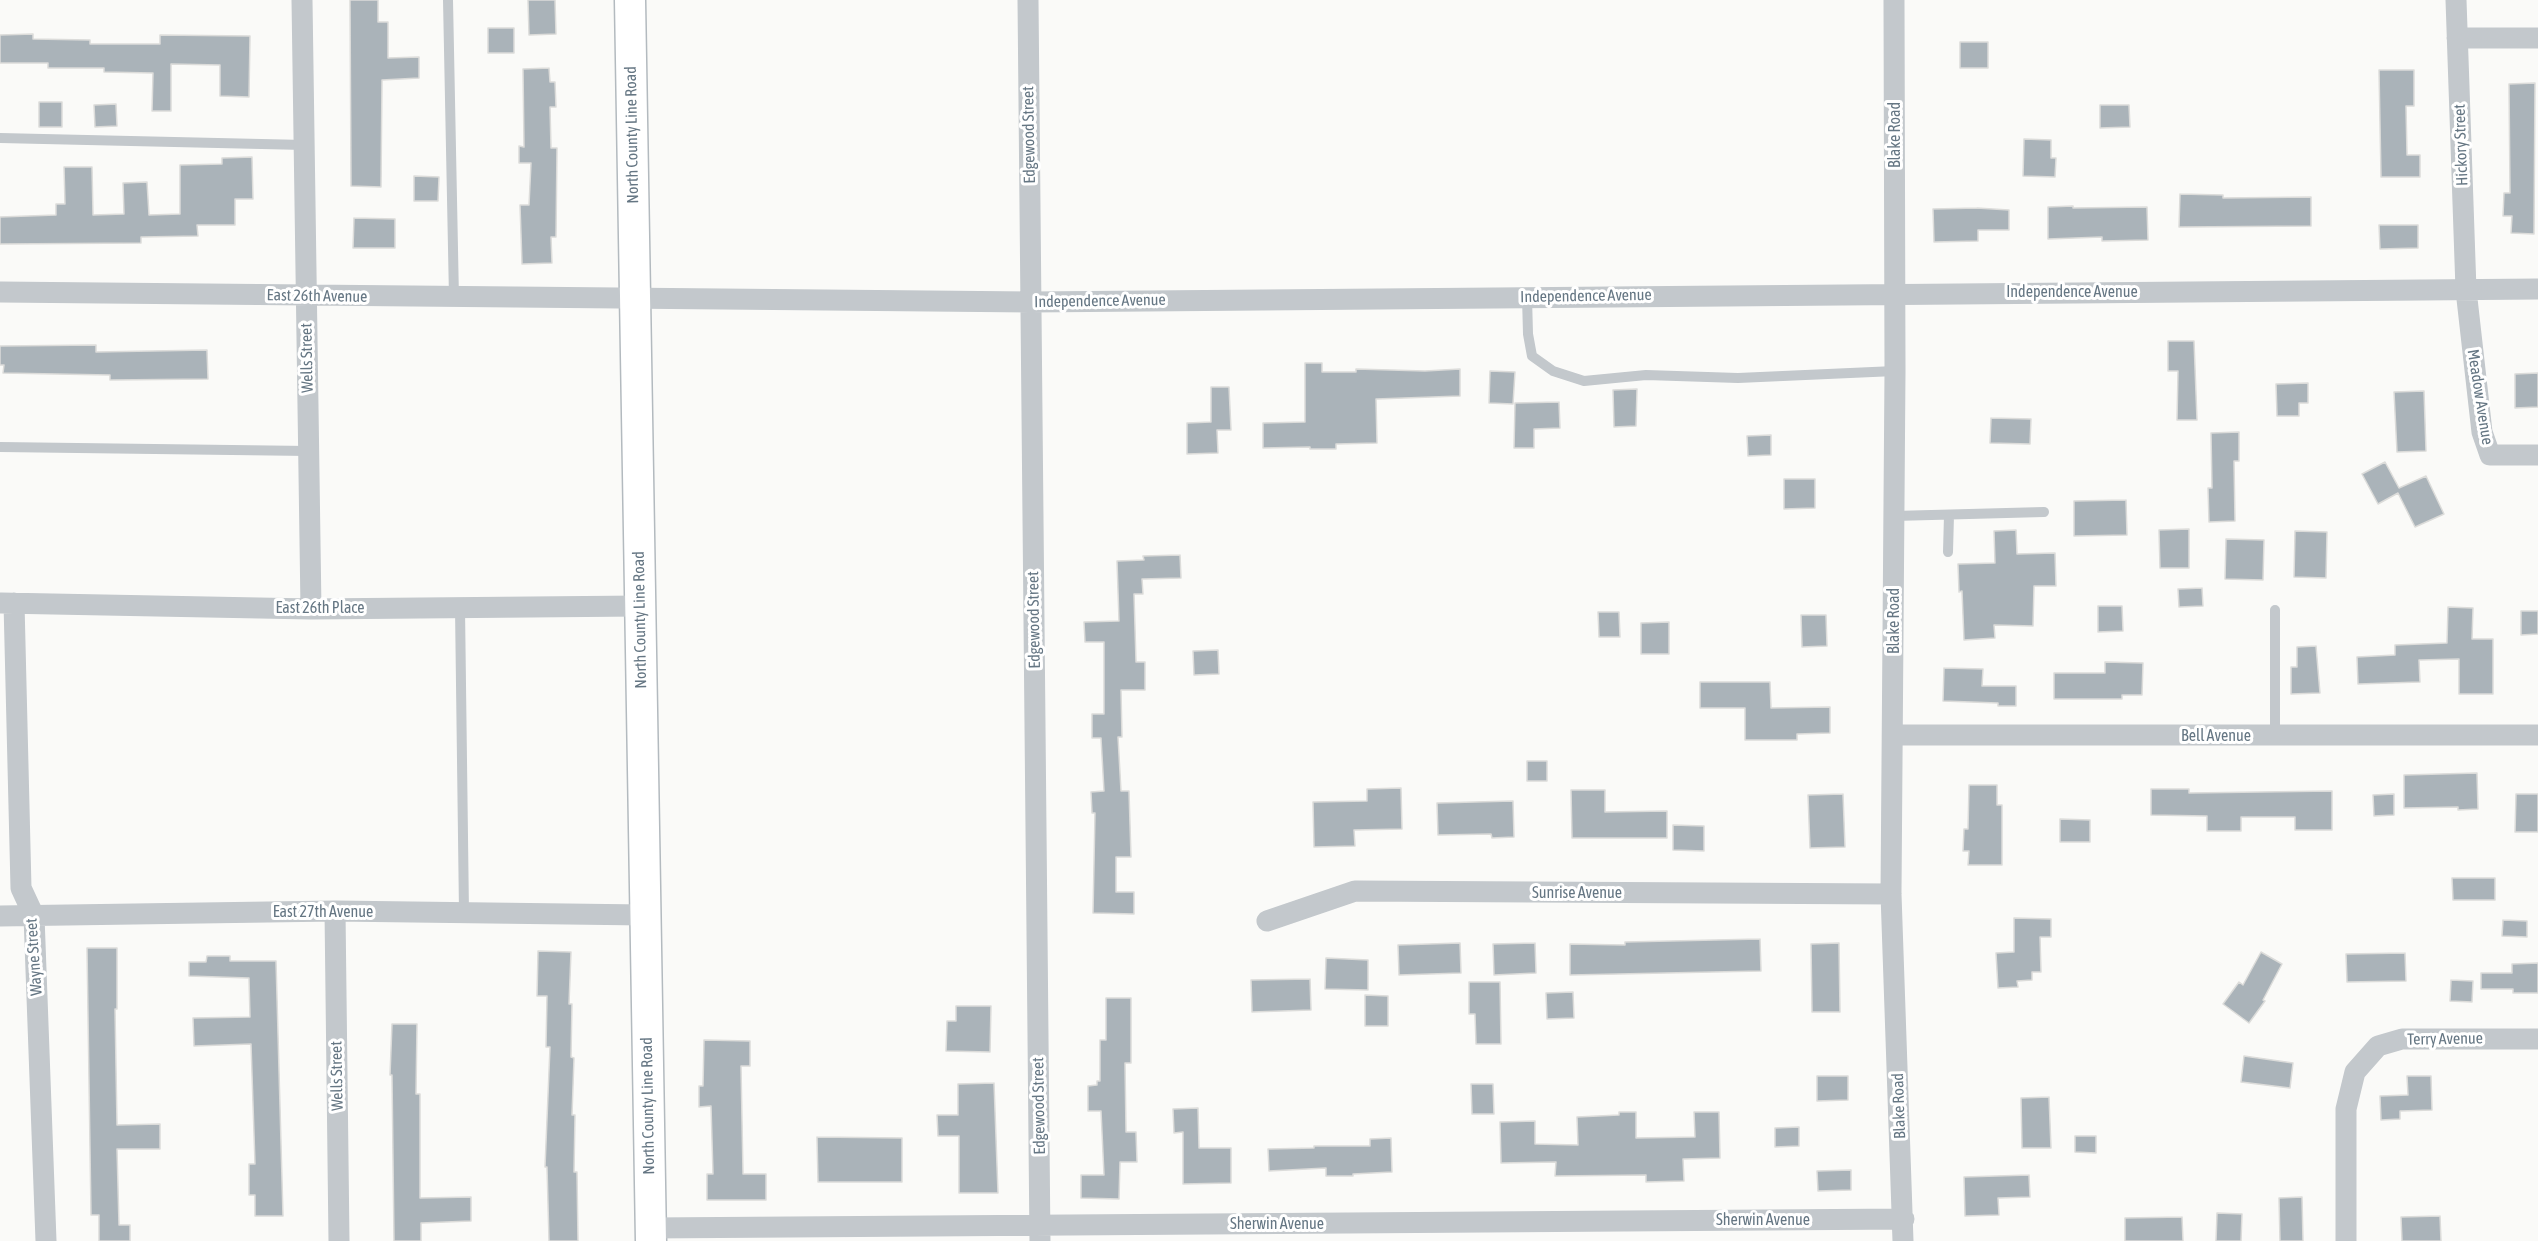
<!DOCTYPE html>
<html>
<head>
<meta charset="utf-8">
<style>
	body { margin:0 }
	canvas { display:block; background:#fafaf8 }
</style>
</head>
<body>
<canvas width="2538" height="1241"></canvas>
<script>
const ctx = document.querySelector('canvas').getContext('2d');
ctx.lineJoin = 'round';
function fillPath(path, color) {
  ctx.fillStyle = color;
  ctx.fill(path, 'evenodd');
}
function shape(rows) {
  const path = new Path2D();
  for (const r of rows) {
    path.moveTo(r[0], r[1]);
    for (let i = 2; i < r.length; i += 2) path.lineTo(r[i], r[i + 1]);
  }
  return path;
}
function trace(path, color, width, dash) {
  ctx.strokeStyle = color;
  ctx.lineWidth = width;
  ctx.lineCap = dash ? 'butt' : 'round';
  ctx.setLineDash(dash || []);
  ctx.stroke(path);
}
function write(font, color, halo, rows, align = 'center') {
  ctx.font = font + ' "Asap Condensed",sans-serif';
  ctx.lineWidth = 6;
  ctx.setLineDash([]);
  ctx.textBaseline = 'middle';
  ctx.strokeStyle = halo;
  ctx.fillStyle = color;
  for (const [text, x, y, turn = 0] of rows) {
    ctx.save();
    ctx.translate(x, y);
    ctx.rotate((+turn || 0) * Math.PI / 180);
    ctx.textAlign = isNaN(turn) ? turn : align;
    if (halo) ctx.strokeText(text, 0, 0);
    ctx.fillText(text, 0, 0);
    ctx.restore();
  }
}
const building = shape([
	[350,0,378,0,378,22,388,22,388,58,419,57,419,78,382,80,381,187,351,186,350,0],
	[528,0,555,0,556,34,529,35,528,0],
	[488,28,514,28,514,53,488,53,488,28],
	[33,34,33,39,90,40,90,44,160,44,160,35,250,36,249,97,220,96,220,65,171,64,171,111,152,111,153,73,104,72,104,68,48,68,48,63,0,63,0,35,33,34],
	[1960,42,1988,42,1988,68,1960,68,1960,42],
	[549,68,550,82,555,82,556,107,550,107,551,148,557,148,556,237,551,237,552,263,522,264,520,205,529,205,531,163,519,163,519,146,524,147,523,69,549,68],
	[2379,70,2414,70,2414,106,2406,106,2407,155,2420,155,2420,177,2381,177,2379,70],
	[2535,83,2534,234,2511,233,2512,216,2503,216,2504,193,2510,193,2509,84,2535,83],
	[39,102,62,102,62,127,39,127,39,102],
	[116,104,117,126,95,127,94,105,116,104],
	[2100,105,2129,105,2130,127,2100,128,2100,105],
	[2024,139,2051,140,2051,158,2056,158,2055,177,2023,176,2024,139],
	[252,157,253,199,235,199,235,225,197,225,198,236,141,237,141,243,0,244,0,217,56,215,56,204,65,204,64,167,92,167,93,215,124,214,123,183,147,182,149,215,180,214,180,165,222,164,222,158,252,157],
	[414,176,439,177,438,201,414,201,414,176],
	[2180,194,2223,195,2223,198,2311,197,2311,226,2179,227,2180,194],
	[2073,206,2073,208,2147,207,2148,240,2102,241,2102,237,2048,239,2048,207,2073,206],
	[1977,208,2009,210,2009,230,1978,230,1978,241,1934,242,1933,209,1977,208],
	[354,218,395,219,395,248,353,248,354,218],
	[2379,225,2418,225,2418,248,2380,249,2379,225],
	[2168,341,2194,341,2197,420,2177,420,2178,371,2168,371,2168,341],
	[96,345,96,352,207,350,208,379,110,380,110,375,3,373,4,365,0,365,0,346,96,345],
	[1305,363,1322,363,1322,372,1356,372,1356,369,1425,371,1460,369,1460,396,1376,399,1377,443,1336,444,1336,449,1310,449,1310,447,1263,448,1263,423,1305,422,1305,363],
	[1490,371,1515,372,1513,404,1489,403,1490,371],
	[2538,373,2538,407,2515,408,2515,374,2538,373],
	[2308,383,2308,403,2299,403,2299,416,2277,416,2276,384,2308,383],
	[1211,387,1229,387,1231,430,1217,430,1218,453,1187,454,1187,423,1211,422,1211,387],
	[1637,389,1636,426,1614,427,1613,390,1637,389],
	[2424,391,2426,451,2397,452,2394,392,2424,391],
	[1559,402,1560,428,1534,429,1534,448,1514,448,1515,403,1559,402],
	[1991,418,2031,419,2030,444,1990,443,1991,418],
	[2239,432,2239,461,2234,461,2235,521,2209,522,2208,488,2212,488,2211,433,2239,432],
	[1771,435,1771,455,1748,456,1747,436,1771,435],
	[2385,462,2399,488,2426,476,2444,514,2415,527,2398,493,2378,504,2362,474,2385,462],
	[1784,479,1815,479,1815,508,1784,509,1784,479],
	[2126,500,2127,535,2074,536,2074,501,2126,500],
	[2189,529,2189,568,2160,568,2159,530,2189,529],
	[2016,530,2017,554,2055,553,2056,586,2034,586,2033,626,1994,625,1995,638,1964,640,1962,591,1959,592,1958,564,1995,563,1994,531,2016,530],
	[2295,531,2327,532,2326,578,2294,577,2295,531],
	[2226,539,2264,540,2263,580,2225,579,2226,539],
	[1180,555,1181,578,1142,579,1143,594,1134,594,1136,662,1145,662,1145,690,1121,690,1122,737,1118,737,1121,791,1129,791,1131,857,1116,857,1116,892,1134,892,1134,914,1093,913,1095,813,1092,813,1091,792,1104,791,1101,738,1092,738,1092,714,1104,714,1104,642,1085,642,1084,622,1119,621,1117,561,1144,560,1143,556,1180,555],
	[2202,588,2203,606,2179,607,2178,589,2202,588],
	[2098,606,2122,606,2123,631,2098,632,2098,606],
	[2448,607,2473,608,2472,639,2493,639,2493,694,2459,694,2459,659,2419,660,2420,682,2358,684,2357,657,2395,655,2395,645,2447,643,2448,607],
	[2521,611,2538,611,2538,634,2521,635,2521,611],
	[1598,612,1619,612,1620,637,1599,637,1598,612],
	[1801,615,1826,615,1827,646,1802,647,1801,615],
	[1669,622,1669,654,1641,654,1641,623,1669,622],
	[2316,646,2320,693,2291,694,2291,667,2297,667,2297,647,2316,646],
	[1218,650,1219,674,1194,675,1193,651,1218,650],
	[2105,662,2143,663,2142,695,2122,695,2122,699,2054,699,2054,673,2105,673,2105,662],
	[1944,668,1983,669,1982,686,2016,686,2016,706,1998,706,1998,703,1943,701,1944,668],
	[1700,682,1770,682,1771,708,1830,707,1830,733,1797,734,1797,740,1745,740,1745,708,1700,708,1700,682],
	[1527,761,1547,761,1547,781,1527,781,1527,761],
	[2477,773,2478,809,2458,810,2458,807,2404,808,2404,775,2477,773],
	[1969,785,1997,785,1997,805,2002,805,2002,865,1968,865,1969,851,1963,851,1964,829,1968,829,1969,785],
	[1401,788,1402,829,1354,830,1355,846,1314,847,1313,802,1367,801,1367,789,1401,788],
	[2151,789,2189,789,2189,793,2332,791,2332,830,2295,830,2295,817,2241,817,2241,831,2207,831,2207,816,2151,815,2151,789],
	[1571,790,1605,790,1605,812,1667,811,1667,838,1572,838,1571,790],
	[1843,794,1845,847,1810,848,1808,795,1843,794],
	[2394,794,2394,815,2374,816,2373,795,2394,794],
	[2516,794,2538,794,2538,832,2515,832,2516,794],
	[1513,801,1514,837,1492,838,1491,834,1438,835,1437,803,1513,801],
	[2060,819,2090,820,2090,842,2060,842,2060,819],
	[1673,825,1704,826,1704,851,1673,850,1673,825],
	[2452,878,2495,878,2495,900,2453,900,2452,878],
	[2014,918,2051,919,2051,937,2040,937,2041,972,2032,972,2032,980,2017,981,2018,987,1998,988,1996,953,2014,952,2014,918],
	[2503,920,2527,921,2527,937,2502,936,2503,920],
	[1760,939,1761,971,1570,975,1570,944,1625,945,1625,942,1760,939],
	[1460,943,1461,973,1399,975,1398,945,1460,943],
	[1535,943,1536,973,1494,975,1493,944,1535,943],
	[1839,943,1840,1012,1812,1012,1811,944,1839,943],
	[87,948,117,948,117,1009,115,1009,117,1125,160,1124,160,1149,117,1149,119,1225,130,1225,130,1241,99,1241,99,1215,91,1215,87,948],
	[538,951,571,952,569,1004,572,1004,571,1057,574,1058,572,1115,575,1115,574,1172,577,1172,578,1241,549,1241,547,1167,545,1167,550,1047,546,1047,547,996,537,996,538,951],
	[2261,952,2282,964,2263,1000,2265,1001,2249,1023,2223,1004,2239,982,2243,985,2261,952],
	[2405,953,2406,981,2347,982,2346,954,2405,953],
	[207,956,230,956,230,961,276,961,283,1216,255,1216,255,1195,249,1195,249,1164,255,1164,251,1044,194,1046,193,1018,250,1017,249,978,189,976,189,962,206,962,207,956],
	[1326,958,1368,960,1368,990,1325,989,1326,958],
	[2538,963,2538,993,2513,993,2513,989,2481,989,2481,973,2512,973,2512,964,2538,963],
	[1310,979,1311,1010,1252,1012,1251,980,1310,979],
	[2451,980,2473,981,2472,1002,2450,1001,2451,980],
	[1469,982,1500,982,1501,1044,1476,1044,1475,1014,1469,1014,1469,982],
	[1573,992,1574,1018,1547,1019,1546,993,1573,992],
	[1365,995,1388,996,1388,1026,1365,1026,1365,995],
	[1106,998,1131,998,1131,1063,1125,1063,1126,1132,1136,1132,1137,1162,1120,1162,1119,1199,1081,1198,1081,1175,1104,1175,1101,1111,1088,1111,1088,1086,1097,1085,1097,1081,1100,1081,1100,1040,1106,1040,1106,998],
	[956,1006,991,1006,990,1052,946,1051,947,1021,956,1021,956,1006],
	[392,1024,417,1024,416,1094,420,1094,420,1198,471,1197,471,1221,421,1223,421,1241,394,1241,392,1075,390,1075,392,1024],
	[704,1040,750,1041,750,1066,741,1066,743,1174,766,1174,766,1200,707,1200,707,1174,713,1174,711,1106,699,1107,699,1086,703,1086,704,1040],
	[2244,1056,2293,1063,2290,1088,2241,1082,2244,1056],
	[1817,1076,1848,1076,1848,1100,1817,1101,1817,1076],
	[2407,1076,2431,1076,2432,1110,2400,1111,2400,1119,2381,1120,2380,1096,2408,1095,2407,1076],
	[994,1083,998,1193,959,1193,959,1136,938,1136,937,1115,958,1115,958,1084,994,1083],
	[1471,1084,1493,1084,1494,1114,1472,1114,1471,1084],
	[2049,1097,2051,1148,2022,1148,2021,1098,2049,1097],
	[1198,1108,1199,1148,1231,1148,1231,1183,1183,1184,1183,1132,1174,1133,1173,1109,1198,1108],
	[1619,1112,1636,1112,1636,1138,1695,1137,1694,1112,1719,1112,1720,1158,1683,1159,1684,1181,1646,1182,1646,1175,1555,1176,1556,1162,1501,1163,1500,1122,1535,1121,1535,1144,1578,1145,1577,1117,1619,1115,1619,1112],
	[1799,1127,1799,1146,1775,1147,1775,1128,1799,1127],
	[2075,1136,2096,1136,2096,1153,2075,1152,2075,1136],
	[817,1137,902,1138,902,1182,818,1182,817,1137],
	[1391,1138,1392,1172,1353,1174,1353,1176,1326,1176,1326,1168,1269,1171,1268,1149,1314,1148,1314,1146,1370,1146,1370,1139,1391,1138],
	[1851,1170,1851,1190,1818,1191,1817,1171,1851,1170],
	[2029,1175,2030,1197,1998,1198,1999,1215,1965,1216,1964,1177,2029,1175],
	[2302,1197,2303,1241,2280,1241,2279,1198,2302,1197],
	[2217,1213,2242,1214,2241,1241,2216,1241,2217,1213],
	[2440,1216,2441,1241,2402,1241,2401,1217,2440,1216],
	[2182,1217,2183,1241,2125,1241,2125,1218,2182,1217]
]);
fillPath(building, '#aab3b9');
trace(building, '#dcdcda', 1.5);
const secondary = shape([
	[630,0,651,1241]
]);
trace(secondary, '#b3babf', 33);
trace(shape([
	[448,0,454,298],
	[0,138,305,145],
	[1527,297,1528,334,1532,356,1553,371,1584,381,1646,375,1738,378,1895,371],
	[0,447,309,451],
	[1894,516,2044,512],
	[1948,552,1949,515],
	[460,608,464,913],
	[2275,610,2275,735]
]), '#c3c8cc', 10);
trace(shape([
	[302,0,311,609],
	[1028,0,1040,1241],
	[1894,0,1895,371,1891,894,1903,1241],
	[2456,0,2466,290,2482,432,2490,455,2538,455],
	[2457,38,2538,38],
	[0,292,1031,302,2538,289],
	[1,603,311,609,640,606],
	[14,603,21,888,34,916,46,1241],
	[1893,735,2538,735],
	[335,911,339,1241],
	[0,916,335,911,645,915],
	[1267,921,1355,891,1891,894],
	[650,1228,1904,1219],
	[2346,1241,2346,1109,2355,1072,2378,1046,2402,1039,2538,1039]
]), '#c3c8cc', 21);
trace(secondary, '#fff', 30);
write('16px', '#657683', '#fff', [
	["North County Line Road",632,135,-91],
	["Edgewood Street",1029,135,-91],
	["Blake Road",1895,135,-90],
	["Hickory Street",2461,145,-92],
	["Independence Avenue",2072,292],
	["East 26th Avenue",317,296,1],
	["Independence Avenue",1586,296,-1],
	["Independence Avenue",1100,301,-1],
	["Wells Street",307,358,-91],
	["Meadow Avenue",2480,397,81],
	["East 26th Place",320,608],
	["North County Line Road",640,620,-91],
	["Edgewood Street",1034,620,-91],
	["Blake Road",1894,621,-90],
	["Bell Avenue",2216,736],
	["Sunrise Avenue",1577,893],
	["East 27th Avenue",323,912],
	["Wayne Street",34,957,-94],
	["Terry Avenue",2445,1039,-1],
	["Wells Street",337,1076,-91],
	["North County Line Road",648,1106,-91],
	["Edgewood Street",1039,1106,-91],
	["Blake Road",1899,1106,-92],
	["Sherwin Avenue",1763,1220],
	["Sherwin Avenue",1277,1224]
]);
</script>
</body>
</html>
